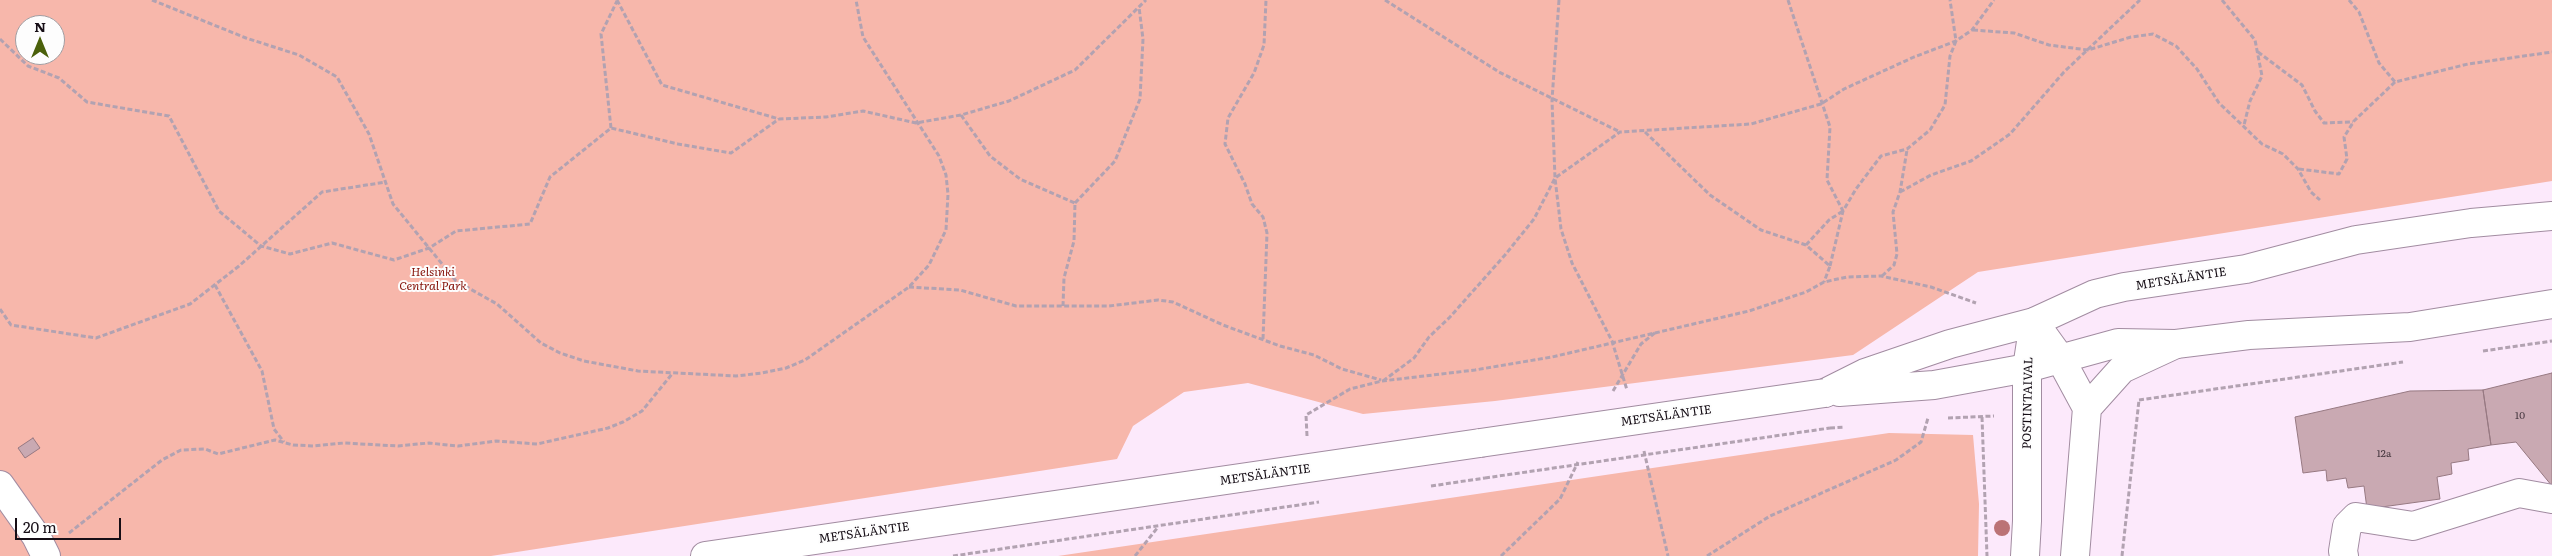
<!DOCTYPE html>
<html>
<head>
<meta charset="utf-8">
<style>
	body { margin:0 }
	#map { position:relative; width:2552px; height:556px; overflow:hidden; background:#fce9fb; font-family:Literata,serif }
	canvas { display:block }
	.north { position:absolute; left:15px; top:15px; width:50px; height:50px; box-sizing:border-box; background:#fdfdfd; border:1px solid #a19da1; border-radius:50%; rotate:0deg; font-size:14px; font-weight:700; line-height:20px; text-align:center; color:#160e16 }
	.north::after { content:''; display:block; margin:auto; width:18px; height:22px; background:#4b610b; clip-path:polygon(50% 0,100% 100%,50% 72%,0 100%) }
	.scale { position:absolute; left:15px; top:518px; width:106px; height:22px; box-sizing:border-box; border:2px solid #160e16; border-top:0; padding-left:6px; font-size:15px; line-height:18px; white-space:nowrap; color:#160e16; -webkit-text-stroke:4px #fdfdfd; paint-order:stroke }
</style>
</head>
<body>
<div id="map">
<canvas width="2552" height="556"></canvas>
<div class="north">N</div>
<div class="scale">20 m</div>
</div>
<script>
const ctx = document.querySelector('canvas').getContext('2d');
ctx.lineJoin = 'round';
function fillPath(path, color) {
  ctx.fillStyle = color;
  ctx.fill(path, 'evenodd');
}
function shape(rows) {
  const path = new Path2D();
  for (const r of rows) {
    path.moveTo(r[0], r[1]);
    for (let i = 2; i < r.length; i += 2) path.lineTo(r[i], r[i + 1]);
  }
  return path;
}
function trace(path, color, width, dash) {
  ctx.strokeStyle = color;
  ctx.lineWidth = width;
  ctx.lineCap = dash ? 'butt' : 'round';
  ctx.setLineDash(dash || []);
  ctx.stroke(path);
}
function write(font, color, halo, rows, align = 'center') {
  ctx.font = font + ' Literata,serif';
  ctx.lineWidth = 4;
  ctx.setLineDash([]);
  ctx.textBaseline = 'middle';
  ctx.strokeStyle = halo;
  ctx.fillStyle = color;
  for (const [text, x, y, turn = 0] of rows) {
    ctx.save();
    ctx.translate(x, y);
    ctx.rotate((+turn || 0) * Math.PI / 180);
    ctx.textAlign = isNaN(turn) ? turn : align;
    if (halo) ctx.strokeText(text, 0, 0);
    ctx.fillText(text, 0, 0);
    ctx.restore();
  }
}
fillPath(shape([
	[0,0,2552,0,2552,181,1978,272,1853,355,1495,401,1363,414,1248,383,1184,392,1133,426,1117,459,491,556,0,556],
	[25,25,55,25,55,55,25,55],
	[1889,433,1973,435,1979,504,1978,556,1058,556]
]), '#f7b7ab');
const building = shape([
	[2552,373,2552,486,2516,442,2491,445,2483,390,2552,373],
	[2483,390,2491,445,2468,449,2469,460,2451,463,2452,474,2437,477,2440,499,2367,509,2364,486,2348,488,2346,478,2327,481,2326,470,2303,473,2295,417,2410,391,2483,390],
	[33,438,40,448,25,458,18,448,33,438]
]);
fillPath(building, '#c9a9b2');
trace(building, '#977982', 1);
const minor = shape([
	[2034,322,2060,358,2087,408,2075,556],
	[2087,408,2122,369,2176,344],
	[0,485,36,536,46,556],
	[2025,556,2027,521,2027,368,2034,322],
	[2344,556,2343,551,2347,526,2356,517,2413,526,2519,493,2552,499]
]);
const major = shape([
	[1839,392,1934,385,2027,368,2118,343,2176,344,2249,335,2410,327,2552,304],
	[1825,393,1865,373,1950,344,2034,322,2095,294,2124,287,2246,269,2356,240,2471,223,2552,216],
	[705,556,1480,443]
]);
trace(minor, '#a28ca1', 30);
trace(major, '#a28ca1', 30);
trace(shape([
	[152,0,246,38,299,55,337,77,369,134,393,204,456,281,497,304,541,343,560,353,584,361,638,371,736,376,762,373,786,368,805,360,909,287,929,265,946,230,948,194,946,175,939,156,863,37,856,0],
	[617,0,662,85,779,119,826,117,863,111,916,123,961,115,1009,101,1075,70,1146,0],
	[1385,0,1499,72,1620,132],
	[1559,0,1552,100,1555,178,1561,229,1572,263,1612,341,1627,390],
	[1788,0,1830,127,1827,180,1843,211],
	[2222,0,2255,40,2262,76,2250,101,2244,125],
	[2349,0,2359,12,2379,63,2395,82,2468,64,2552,52],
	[1973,30,2014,33,2049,45,2088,50,2131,37,2153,34,2176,46,2197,69,2219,103,2262,144,2283,154,2298,169,2311,192,2320,200],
	[0,39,28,66,59,78,87,102,169,116,219,211,261,246,290,254,332,243,394,260,429,248,456,231,530,224,550,177,611,128,678,144,731,153,779,119],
	[2258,52,2302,85,2315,111,2324,123,2353,122],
	[961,115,990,156,1020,179,1075,203,1074,241,1064,278,1063,306],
	[611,128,601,34,617,1],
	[1645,132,1710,195,1761,230,1806,245,1830,266,1824,282],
	[2299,169,2339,174,2347,159,2344,137,2354,121,2395,82],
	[1900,192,1931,175,1971,161,2010,134,2064,72,2140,0],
	[1075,203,1115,161,1140,99,1143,39,1139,7],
	[1806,245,1829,220,1843,211],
	[1830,266,1843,211,1856,189,1881,156,1907,149,1930,130,1945,105,1950,56,1956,41,1950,0],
	[1882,276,1894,265,1897,254,1893,212,1900,192,1907,150],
	[215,285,262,371,274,429,284,442],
	[909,287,960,290,1016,306,1109,306,1158,300,1173,302,1223,325,1280,346,1314,355,1342,369,1381,380],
	[0,309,11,325,96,338,190,304,239,266,322,192,386,182],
	[1263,339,1267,233,1263,217,1252,204,1245,184,1225,144,1228,118,1254,73,1264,45,1266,0],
	[2483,351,2552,341],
	[1383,381,1414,358,1429,337,1450,317,1505,255,1534,219,1555,178,1620,132,1751,124,1821,104,1844,89,1914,57,1956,41,1972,30,1994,0],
	[1613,391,1641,344,1656,332],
	[2139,400,2403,362],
	[1982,417,1987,556],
	[1948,418,1994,416],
	[1830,428,1845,427],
	[1307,436,1306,415,1350,389,1382,381,1475,370,1552,357,1749,311,1806,292,1824,282,1847,277,1881,276,1931,287,1976,303],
	[1644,451,1668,556],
	[1431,486,1485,478],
	[69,533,162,460,181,450,205,449,218,454,275,440,293,445,314,446,344,443,398,446,429,443,458,446,496,441,537,444,608,428,623,422,642,411,672,374],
	[953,556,1319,502],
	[1135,556,1158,527],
	[1501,556,1560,499,1578,462],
	[1707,556,1770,516,1896,460,1921,442,1928,418],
	[2122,556,2139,400]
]), '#b2a2b1', 3, [5, 2.5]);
trace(minor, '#fff', 28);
trace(major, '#fff', 28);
const majorBridge = shape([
	[1480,443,1825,393]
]);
trace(majorBridge, '#a28ca1', 30, []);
trace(shape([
	[1485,478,1830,428]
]), '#b2a2b1', 3, [5, 2.5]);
trace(majorBridge, '#fff', 28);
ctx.fillStyle = '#bb7376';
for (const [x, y] of [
	[2002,528]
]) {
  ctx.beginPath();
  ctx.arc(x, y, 8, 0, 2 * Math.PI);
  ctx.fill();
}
write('10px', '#43353d', null, [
	["10",2520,416],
	["12a",2384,454]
]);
write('italic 12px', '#851209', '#fdfdfd', [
	["Helsinki",433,272],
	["Central Park",433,286]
]);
write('12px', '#160e16', '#fdfdfd', [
	["METSÄLÄNTIE",2181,279,-9],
	["POSTINTAIVAL",2028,403,-89],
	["METSÄLÄNTIE",1666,416,-8],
	["METSÄLÄNTIE",1265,475,-8],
	["METSÄLÄNTIE",864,533,-8]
]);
</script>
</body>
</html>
